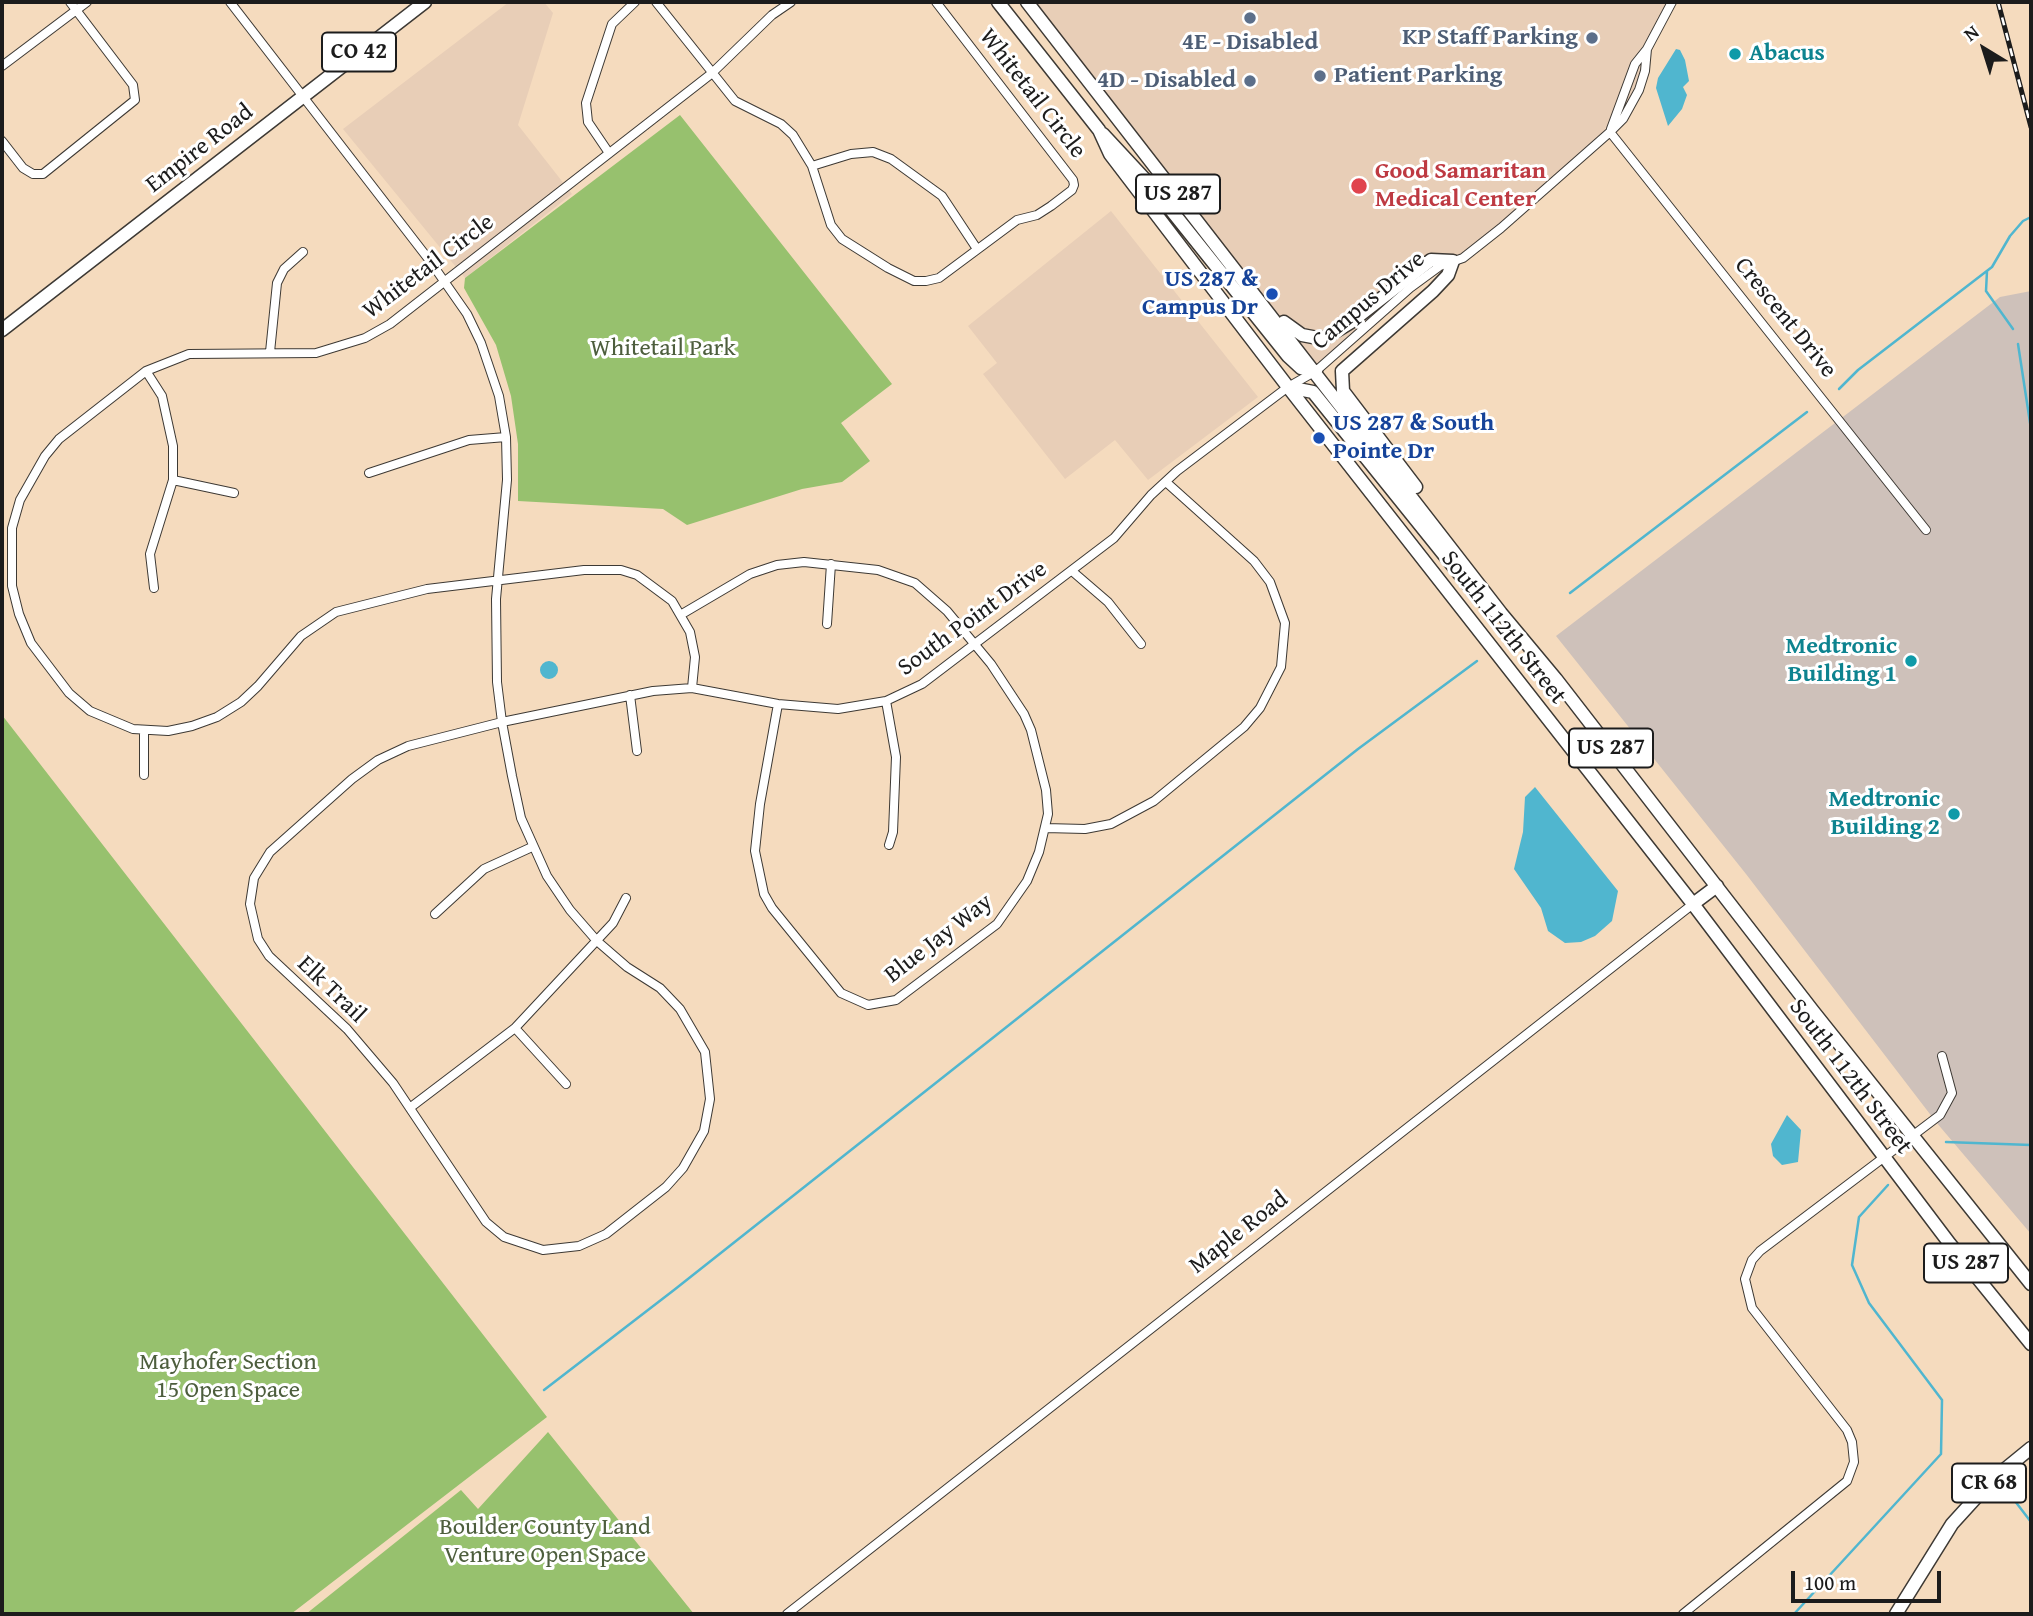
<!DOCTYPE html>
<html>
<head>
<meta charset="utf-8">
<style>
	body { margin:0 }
	#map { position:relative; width:2033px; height:1616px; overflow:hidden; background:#f5dbbe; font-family:"Gentium Book Plus",serif }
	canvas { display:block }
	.frame { position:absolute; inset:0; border:4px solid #1c1c1c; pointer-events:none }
	.north { position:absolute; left:1949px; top:14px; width:70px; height:70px; -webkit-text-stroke:5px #fff; paint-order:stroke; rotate:322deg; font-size:19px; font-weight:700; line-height:28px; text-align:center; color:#1c1c1c }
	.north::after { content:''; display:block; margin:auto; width:24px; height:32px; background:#1c1c1c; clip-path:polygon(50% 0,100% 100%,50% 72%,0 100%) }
	.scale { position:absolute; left:1791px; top:1571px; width:150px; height:32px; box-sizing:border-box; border:4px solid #1c1c1c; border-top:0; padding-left:9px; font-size:21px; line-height:24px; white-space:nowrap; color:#1c1c1c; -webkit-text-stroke:5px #fff; paint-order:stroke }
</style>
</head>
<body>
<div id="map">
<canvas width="2033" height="1616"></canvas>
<div class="frame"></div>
<div class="north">N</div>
<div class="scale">100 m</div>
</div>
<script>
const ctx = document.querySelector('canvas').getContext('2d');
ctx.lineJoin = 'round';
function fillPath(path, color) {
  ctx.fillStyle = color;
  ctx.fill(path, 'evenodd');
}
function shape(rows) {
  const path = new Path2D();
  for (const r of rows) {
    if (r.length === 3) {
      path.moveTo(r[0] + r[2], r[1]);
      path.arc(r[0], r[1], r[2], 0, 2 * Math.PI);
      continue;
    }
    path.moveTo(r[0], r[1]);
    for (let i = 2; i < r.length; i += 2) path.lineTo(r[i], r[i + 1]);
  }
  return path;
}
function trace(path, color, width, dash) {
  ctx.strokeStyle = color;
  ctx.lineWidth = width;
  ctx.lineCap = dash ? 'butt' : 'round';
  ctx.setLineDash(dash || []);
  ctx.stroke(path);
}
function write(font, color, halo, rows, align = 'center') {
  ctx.font = font + ' "Gentium Book Plus",serif';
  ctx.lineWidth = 6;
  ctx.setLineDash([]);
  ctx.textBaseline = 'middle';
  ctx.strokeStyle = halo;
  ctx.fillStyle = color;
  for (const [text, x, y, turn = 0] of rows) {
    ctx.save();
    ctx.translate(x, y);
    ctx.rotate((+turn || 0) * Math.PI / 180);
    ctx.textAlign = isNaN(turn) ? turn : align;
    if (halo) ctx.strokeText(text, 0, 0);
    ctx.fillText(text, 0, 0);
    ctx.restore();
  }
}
fillPath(shape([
	[509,2,544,2,553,13,518,125,572,194,465,278,343,129],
	[1028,2,1672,2,1652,35,1645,71,1623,119,1463,258,1440,266,1316,371],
	[1111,211,1258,397,1148,480,1115,440,1065,479,983,374,997,363,968,326]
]), '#e8ceb7');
fillPath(shape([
	[2031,291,2031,1234,1936,1122,1746,874,1556,636,2000,297]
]), '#cec1ba');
fillPath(shape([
	[680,115,892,384,841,423,870,461,842,482,802,489,687,525,663,509,518,501,518,444,511,396,496,345,464,288,465,278],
	[2,715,547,1417,291,1614,2,1614],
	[548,1432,694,1614,306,1614,461,1490,478,1509]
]), '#97c16e');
fillPath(shape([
	[1676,49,1680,50,1685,60,1689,81,1683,87,1687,95,1682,109,1668,126,1656,88,1658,78],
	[549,670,9],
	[1535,787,1618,891,1612,921,1595,936,1581,942,1565,943,1548,931,1541,908,1514,869,1523,832,1525,797],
	[1787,1115,1801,1130,1798,1162,1782,1165,1773,1156,1771,1144]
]), '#50b6cf');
trace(shape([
	[1987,271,1986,291,2013,329],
	[2018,344,2031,429],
	[1839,389,1858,370,1992,267,2010,236,2023,221,2031,217],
	[1570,593,1807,412],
	[1946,1142,2031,1145],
	[544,1390,674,1290,1358,749,1477,661],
	[2005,1488,2031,1522],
	[1794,1614,1941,1454,1942,1400,1869,1303,1852,1265,1859,1217,1888,1185]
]), '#50b6cf', 2.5);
const street = shape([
	[230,2,430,261,467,314,481,343,499,396,506,437,507,480,496,599,497,682,502,722,512,776,521,818,547,876,570,910,597,941,627,967,660,988,680,1009,705,1052,710,1099,704,1131,683,1168,666,1187,606,1234,579,1246,543,1250,504,1237,486,1222,393,1083,347,1029,269,956,258,939,250,904,254,878,270,852,352,779,378,760,408,746,502,722,653,691,692,688,778,704,838,709,886,701,922,684,1114,538,1151,495,1177,471,1288,387,1316,371,1410,288,1440,266,1463,258,1501,228,1610,132,1623,119,1639,90,1645,71,1647,49,1672,2],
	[656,2,735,101,781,124,793,135,812,166,831,225,842,239,888,268,914,281,926,281,939,278,1017,220,1037,215,1051,206,1072,190,1074,185,1073,180,936,2],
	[2,66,87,2],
	[1611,129,1635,64,1647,49],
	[1610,132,1926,530],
	[2,141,23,168,33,174,43,174,135,100,133,85,70,2],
	[609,153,588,122,586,103,612,24,635,2],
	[812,166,851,154,873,152,891,159,942,196,977,249],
	[270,352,277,283,284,269,303,252],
	[146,371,162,396,173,446,173,480,150,554,154,588],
	[369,473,469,440,506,437],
	[173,480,234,493],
	[1072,571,1108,602,1141,644],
	[682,614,750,574,777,565,804,562,878,570,915,583,947,611,991,664,1024,714,1031,730,1046,790,1048,814,1039,852,1027,881,997,924,896,1000,868,1005,841,993,772,908,764,894,755,851,760,804,778,704],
	[827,624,831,564],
	[692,688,695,657,690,632,672,601,637,575,621,570,584,570,427,589,336,612,301,636,258,686,241,702,217,717,192,726,168,731,133,729,90,711,69,693,31,643,19,614,12,586,12,528,20,500,45,456,59,439,146,371,189,354,316,353,365,338,390,324,711,74,772,15,791,2],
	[630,695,637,751],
	[886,701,896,757,893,832,889,845],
	[144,775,144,730],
	[1045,828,1085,829,1111,824,1154,801,1244,727,1260,708,1281,667,1285,623,1270,582,1254,561,1166,482],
	[435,914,484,869,532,847],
	[515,1028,566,1084],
	[411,1107,515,1028,613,923,626,898],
	[787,1614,1693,904],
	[1683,1614,1847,1481,1854,1462,1852,1442,1847,1430,1752,1308,1745,1279,1752,1260,1760,1251,1940,1115,1952,1093,1942,1056]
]);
const primary = shape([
	[998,2,1099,130,1110,154,1288,387,1693,904,1950,1244,2031,1344],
	[1027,2,1501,613,1556,679,1813,1011,2031,1284],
	[1103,134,1155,190,1288,356,1301,368,1316,371],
	[1284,322,1302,335,1323,339,1351,322,1431,260,1453,261,1448,275,1433,291,1342,371,1343,391,1416,487],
	[2,330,425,2],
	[1288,387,1313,392,1478,597,1494,611],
	[1693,904,1717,886],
	[1896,1614,1952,1524,1993,1479,2031,1448]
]);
trace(street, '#3d3934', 10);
trace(primary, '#3d3934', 15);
trace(street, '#fff', 8);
trace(primary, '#fff', 12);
const rail = shape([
	[1998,2,2031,127]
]);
trace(rail, '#1c1c1c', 5);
trace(rail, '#fff', 2.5, [8]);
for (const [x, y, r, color] of [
	[1250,18,7,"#5c6f8a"],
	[1592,38,7,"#5c6f8a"],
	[1735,54,7,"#0f9aa8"],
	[1320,76,7,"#5c6f8a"],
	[1250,81,7,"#5c6f8a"],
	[1359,186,9,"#e0444e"],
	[1272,294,7,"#1a4fb4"],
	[1319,438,7,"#1a4fb4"],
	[1911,661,7,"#0f9aa8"],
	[1954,814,7,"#0f9aa8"]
]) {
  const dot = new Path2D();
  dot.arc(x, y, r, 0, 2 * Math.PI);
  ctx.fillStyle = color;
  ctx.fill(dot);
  trace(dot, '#fff', 2.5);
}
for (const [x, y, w] of [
	[359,52,74],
	[1178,194,84],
	[1611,748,84],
	[1966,1263,84],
	[1989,1483,74]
]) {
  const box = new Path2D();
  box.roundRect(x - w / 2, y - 19.5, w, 39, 5);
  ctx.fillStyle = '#fff';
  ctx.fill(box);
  trace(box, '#1c1c1c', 2);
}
write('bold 23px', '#1c1c1c', null, [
	["CO 42",359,52],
	["US 287",1178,194],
	["US 287",1611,748],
	["US 287",1966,1263],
	["CR 68",1989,1483]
]);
write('bold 24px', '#4e5e75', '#fff', [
	["KP Staff Parking",1578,38],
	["4E - Disabled",1250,43,"center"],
	["Patient Parking",1334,76,"left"],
	["4D - Disabled",1236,81]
], 'right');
write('bold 24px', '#0d838f', '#fff', [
	["Abacus",1749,54,"left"],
	["Medtronic",1897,647],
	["Building 1",1897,675],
	["Medtronic",1940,800],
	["Building 2",1940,828]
], 'right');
write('24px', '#1c1c1c', '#fff', [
	["Whitetail Circle",1032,94,52],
	["Empire Road",200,149,-38],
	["Whitetail Circle",429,267,-37],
	["Campus Drive",1369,301,-40],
	["Crescent Drive",1785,318,51],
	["South Point Drive",973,619,-36],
	["South 112th Street",1503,628,52],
	["Blue Jay Way",939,939,-38],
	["Elk Trail",331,990,44],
	["South 112th Street",1850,1077,53],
	["Maple Road",1239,1233,-38]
]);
write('bold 24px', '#be3a42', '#fff', [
	["Good Samaritan",1375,172],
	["Medical Center",1375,200]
], 'left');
write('bold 24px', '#164399', '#fff', [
	["US 287 &",1258,280],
	["Campus Dr",1258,308],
	["US 287 & South",1333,424,"left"],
	["Pointe Dr",1333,452,"left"]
], 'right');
write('24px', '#4d5e3d', '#fff', [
	["Whitetail Park",663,349],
	["Mayhofer Section",228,1363],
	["15 Open Space",228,1391],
	["Boulder County Land",545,1528],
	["Venture Open Space",545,1556]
]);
</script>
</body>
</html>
